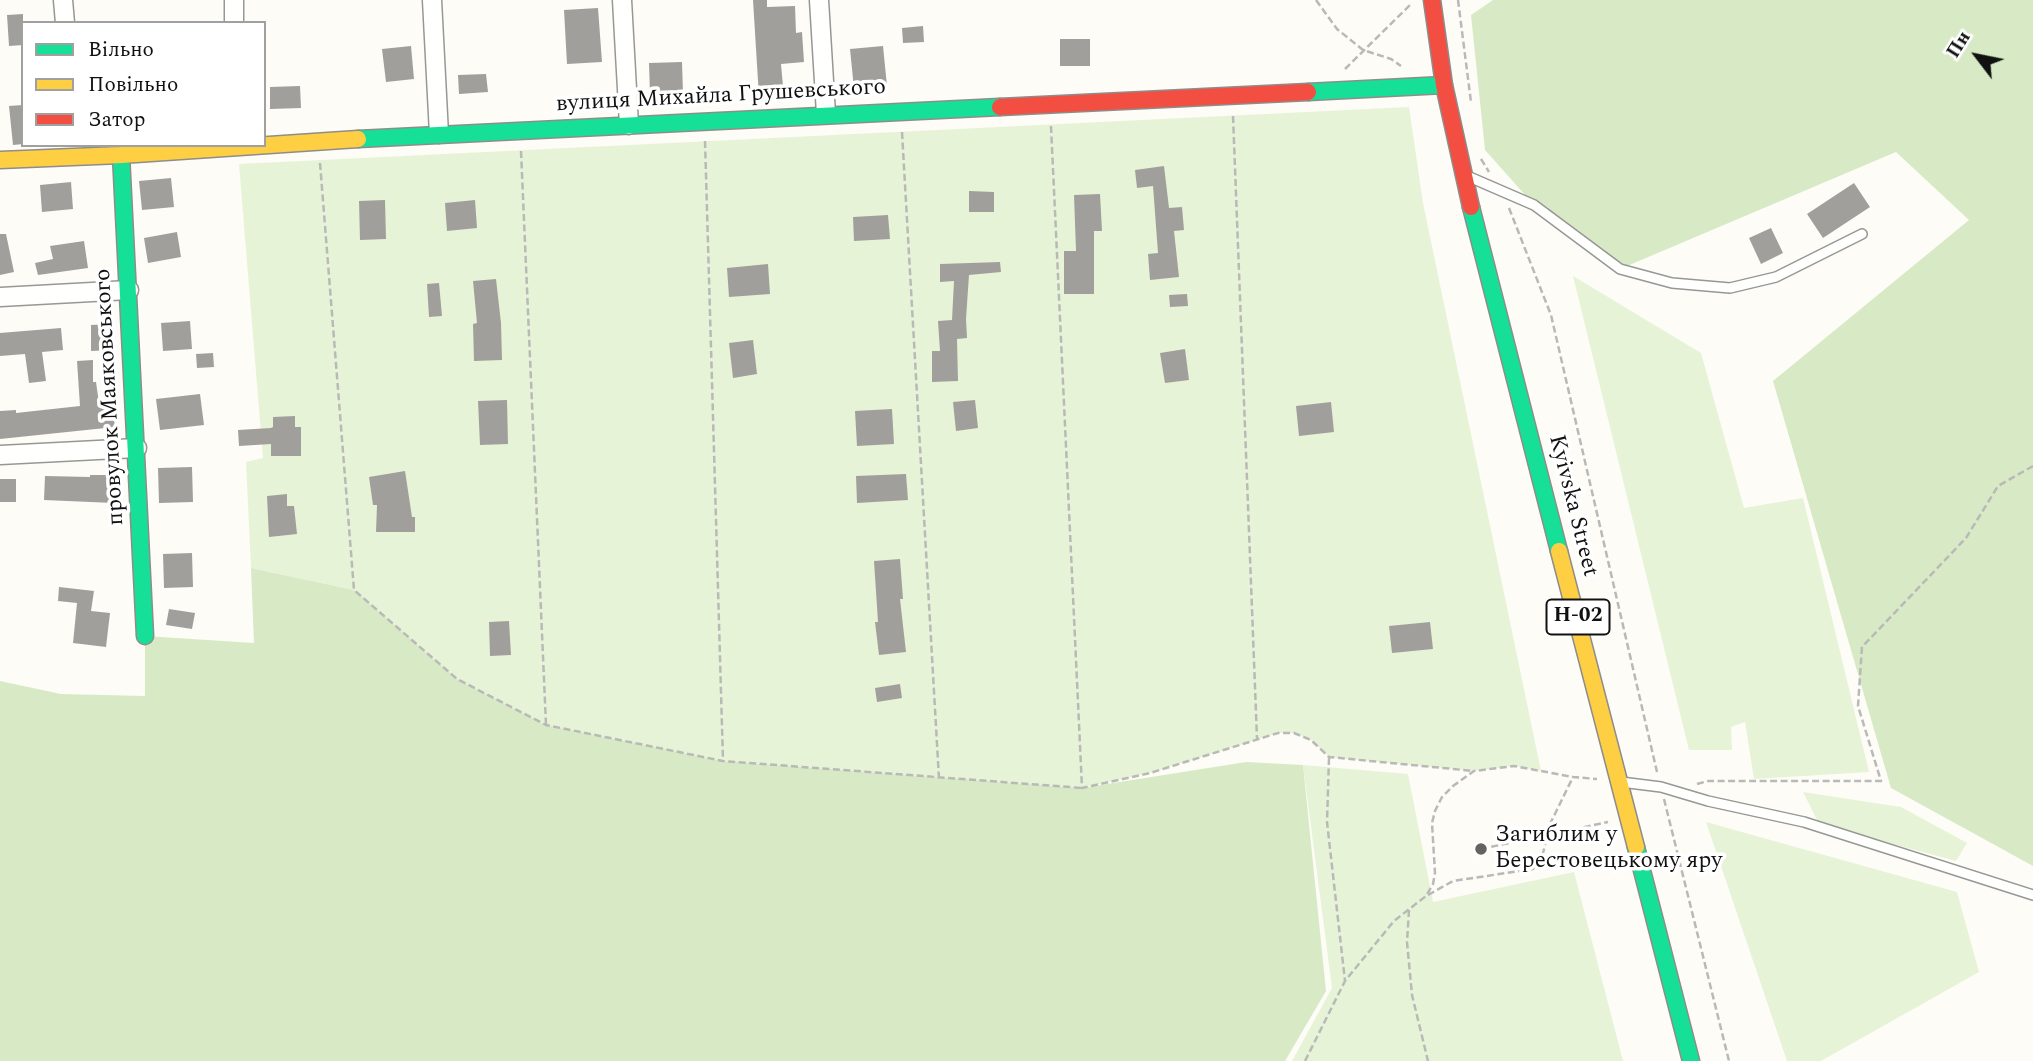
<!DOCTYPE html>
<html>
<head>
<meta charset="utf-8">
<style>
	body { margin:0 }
	#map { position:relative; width:2033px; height:1061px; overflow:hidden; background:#fdfcf7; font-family:Spectral,serif }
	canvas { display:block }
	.legend { position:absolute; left:21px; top:21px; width:245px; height:126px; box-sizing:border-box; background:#fff; border:2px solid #a0a0a0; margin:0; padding:9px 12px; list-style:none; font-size:21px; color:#111 }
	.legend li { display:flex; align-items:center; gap:14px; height:35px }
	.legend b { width:35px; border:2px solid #a0a0a0 }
	.north { position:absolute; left:1942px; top:21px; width:70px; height:70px; -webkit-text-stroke:5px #fff; paint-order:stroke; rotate:302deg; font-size:19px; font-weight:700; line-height:28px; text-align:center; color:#111 }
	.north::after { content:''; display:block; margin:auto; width:24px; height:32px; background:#111; clip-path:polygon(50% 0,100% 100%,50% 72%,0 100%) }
</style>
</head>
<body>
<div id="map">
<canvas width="2033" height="1061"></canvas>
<ul class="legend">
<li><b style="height:9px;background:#16e098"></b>Вільно</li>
<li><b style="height:9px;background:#ffcf43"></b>Повільно</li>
<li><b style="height:9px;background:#f24e42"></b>Затор</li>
</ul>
<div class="north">Пн</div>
</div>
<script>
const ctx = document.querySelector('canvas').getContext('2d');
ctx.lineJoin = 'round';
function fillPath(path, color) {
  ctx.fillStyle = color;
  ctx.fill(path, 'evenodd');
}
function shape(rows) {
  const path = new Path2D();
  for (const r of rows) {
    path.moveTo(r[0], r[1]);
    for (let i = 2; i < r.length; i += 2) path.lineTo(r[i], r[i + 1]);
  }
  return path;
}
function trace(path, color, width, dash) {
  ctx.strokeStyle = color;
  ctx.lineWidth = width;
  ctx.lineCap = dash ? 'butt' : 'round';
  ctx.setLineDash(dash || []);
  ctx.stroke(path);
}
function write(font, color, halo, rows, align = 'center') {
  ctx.font = font + ' Spectral,serif';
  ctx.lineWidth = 7;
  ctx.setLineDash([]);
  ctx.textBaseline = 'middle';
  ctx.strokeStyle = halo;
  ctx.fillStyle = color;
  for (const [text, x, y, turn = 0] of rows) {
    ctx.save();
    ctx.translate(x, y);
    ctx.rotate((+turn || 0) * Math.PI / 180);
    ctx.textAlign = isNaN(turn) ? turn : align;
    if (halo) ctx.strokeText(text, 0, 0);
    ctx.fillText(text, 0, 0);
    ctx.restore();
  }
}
fillPath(shape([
	[1409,107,1423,203,1541,771,1514,766,1474,771,1329,757,1311,740,1294,733,1278,733,1150,773,1082,788,723,761,546,725,457,679,354,590,251,568,246,462,263,458,239,164],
	[1573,276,1701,353,1744,508,1803,498,1869,772,1754,779,1745,722,1731,727,1732,750,1689,750],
	[1303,765,1408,774,1433,902,1574,872,1623,1061,1292,1061,1332,988],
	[1803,792,1901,807,1967,843,1956,861,1819,824],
	[1706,822,1957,892,1979,972,1821,1061,1787,1061]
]), '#e7f3d7');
fillPath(shape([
	[1493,0,2033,0,2033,866,1891,788,1773,381,1969,220,1896,152,1620,269,1534,205,1485,150,1471,15],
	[251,568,354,590,457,679,546,725,723,761,1082,788,1246,762,1303,765,1326,991,1285,1061,0,1061,0,681,61,694,145,696,145,636,254,643]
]), '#d8eac5');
fillPath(shape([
	[753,0,767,0,767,7,795,6,796,33,802,32,804,62,781,64,784,97,759,97],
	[598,8,602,62,567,64,564,10],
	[23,14,23,45,9,46,7,15],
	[923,26,924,42,903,43,902,28],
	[1060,39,1090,39,1090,66,1060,66],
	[411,46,414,79,386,82,382,49],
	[883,46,887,86,854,89,850,49],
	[682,62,683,93,650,94,649,63],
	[486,74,488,92,459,94,458,75],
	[300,86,301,108,270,109,270,87],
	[23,105,23,144,13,145,9,106],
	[1164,166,1169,208,1182,207,1184,230,1174,231,1179,277,1150,280,1148,254,1158,253,1153,186,1137,188,1135,170],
	[171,178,174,207,142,210,139,181],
	[71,182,73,209,42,212,40,185],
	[1854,183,1870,207,1823,238,1807,214],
	[969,191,994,192,994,212,969,212],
	[1100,194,1102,231,1094,231,1094,294,1064,294,1064,251,1076,251,1074,195],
	[385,200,386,239,360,240,359,201],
	[475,200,477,228,447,231,445,203],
	[888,215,890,239,854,241,853,217],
	[1771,228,1783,253,1761,264,1749,238],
	[177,232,181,257,148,263,144,238],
	[0,234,6,234,14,272,0,275],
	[84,241,88,268,38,275,35,263,53,259,50,246],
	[1000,262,1001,272,969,275,966,319,967,338,957,339,958,381,932,382,932,351,940,351,938,321,952,320,954,281,940,282,940,264],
	[768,264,770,294,729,297,727,268],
	[496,279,501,323,502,360,474,361,473,324,477,323,473,281],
	[439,283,442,316,429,317,427,284],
	[1187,294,1188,306,1170,307,1169,295],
	[190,321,192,349,163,351,161,323],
	[112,324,112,350,91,351,91,325],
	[61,328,63,350,42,352,46,381,29,383,25,354,0,356,0,333],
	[753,340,757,374,733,378,729,343],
	[1185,349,1189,380,1165,383,1160,353],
	[213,353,214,367,197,368,196,354],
	[93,360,93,382,96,382,99,403,112,401,115,427,0,439,0,411,16,410,16,413,80,406,77,361],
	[200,394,204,425,160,430,156,399],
	[507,400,508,444,480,445,478,401],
	[975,400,978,428,956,431,953,402],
	[1331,402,1334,432,1299,436,1296,406],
	[892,409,894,444,857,446,855,411],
	[295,416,295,427,301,427,301,456,271,456,271,444,239,446,238,430,271,428,273,427,273,417],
	[192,467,193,502,159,503,158,468],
	[405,471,412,517,415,517,415,532,376,532,377,505,373,505,369,477],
	[906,474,908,500,857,503,856,476],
	[90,475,114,475,114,503,44,500,45,476,90,477],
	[0,479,16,479,16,502,0,502],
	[287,494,287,506,294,506,297,534,269,537,267,496],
	[192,553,193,587,164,588,163,554],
	[900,559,903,599,900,599,906,652,879,655,875,622,878,622,874,561],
	[59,587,94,591,91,611,110,613,106,647,73,643,77,603,58,601],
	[169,609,195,613,192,629,166,625],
	[509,621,511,655,490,656,489,622],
	[1430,622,1433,649,1392,653,1389,626],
	[900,684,902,698,877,702,875,688]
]), '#a19f9c');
const lane = shape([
	[1467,176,1534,205,1620,269,1672,283,1730,288,1776,277,1862,234],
	[1621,782,1661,787,1708,801,1804,822,2033,895]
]);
const street = shape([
	[63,0,65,23],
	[234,0,234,23],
	[432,0,439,134],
	[622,0,629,125],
	[819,0,826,114],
	[0,297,129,290],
	[0,455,137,448]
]);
const fast = shape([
	[1308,92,1444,85],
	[358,139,1000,107],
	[121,155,145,636],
	[1471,207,1559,551],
	[1636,847,1691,1061]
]);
const slow = shape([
	[0,160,121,155,358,139],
	[1559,551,1636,847]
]);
const jam = shape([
	[1432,0,1444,85,1471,207],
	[1000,107,1308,92]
]);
trace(lane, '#979795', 12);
trace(street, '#979795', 21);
trace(fast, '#8e8d8b', 19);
trace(slow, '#8e8d8b', 19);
trace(jam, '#8e8d8b', 19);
trace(shape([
	[1316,0,1337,29,1363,50,1391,59,1401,66],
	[1458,0,1471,102],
	[1345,69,1410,5],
	[1233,116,1257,739],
	[1051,126,1082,788,1150,773,1278,733,1294,733,1311,740,1329,757,1474,771],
	[902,132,939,779],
	[705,141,723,761],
	[521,151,546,725],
	[1481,159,1489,172],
	[320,163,354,590,457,679,546,725,723,761,1082,788],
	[1509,208,1551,315,1657,772],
	[1329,758,1327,822,1345,981],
	[1697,784,1708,781,1881,781,1858,706,1862,647,1966,538,1998,486,2033,466],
	[1664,799,1729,1061],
	[1481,849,1608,822],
	[1428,895,1453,881,1533,869,1543,853,1551,822,1573,777],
	[1409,910,1407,942,1412,995,1428,1061],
	[1305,1061,1345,981,1394,921,1426,896,1433,884,1435,873,1432,823,1435,811,1442,797,1453,786,1474,771,1514,766,1573,777,1597,779]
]), '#b9b9b8', 2.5, [7, 3.5]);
trace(lane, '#fffffe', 9);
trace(street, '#fffffe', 18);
trace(fast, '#16e098', 16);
trace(slow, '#ffcf43', 16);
trace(jam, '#f24e42', 16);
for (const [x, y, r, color] of [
	[1481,849,7,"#646362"]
]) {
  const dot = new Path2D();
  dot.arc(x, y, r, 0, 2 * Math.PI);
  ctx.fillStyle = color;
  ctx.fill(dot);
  trace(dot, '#fff', 2.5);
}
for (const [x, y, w] of [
	[1578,617,63]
]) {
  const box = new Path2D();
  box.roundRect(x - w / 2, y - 17.5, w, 35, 5);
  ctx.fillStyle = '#fff';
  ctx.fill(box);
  trace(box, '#111', 2);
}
write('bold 21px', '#111', null, [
	["Н-02",1578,617]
]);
write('23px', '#111', '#fff', [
	["вулиця Михайла Грушевського",721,97,-3],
	["провулок Маяковського",111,397,-93],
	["Kyivska Street",1572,506,76]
]);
write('23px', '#111', '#fff', [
	["Загиблим у",1495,836],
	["Берестовецькому яру",1495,862]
], 'left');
</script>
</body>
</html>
